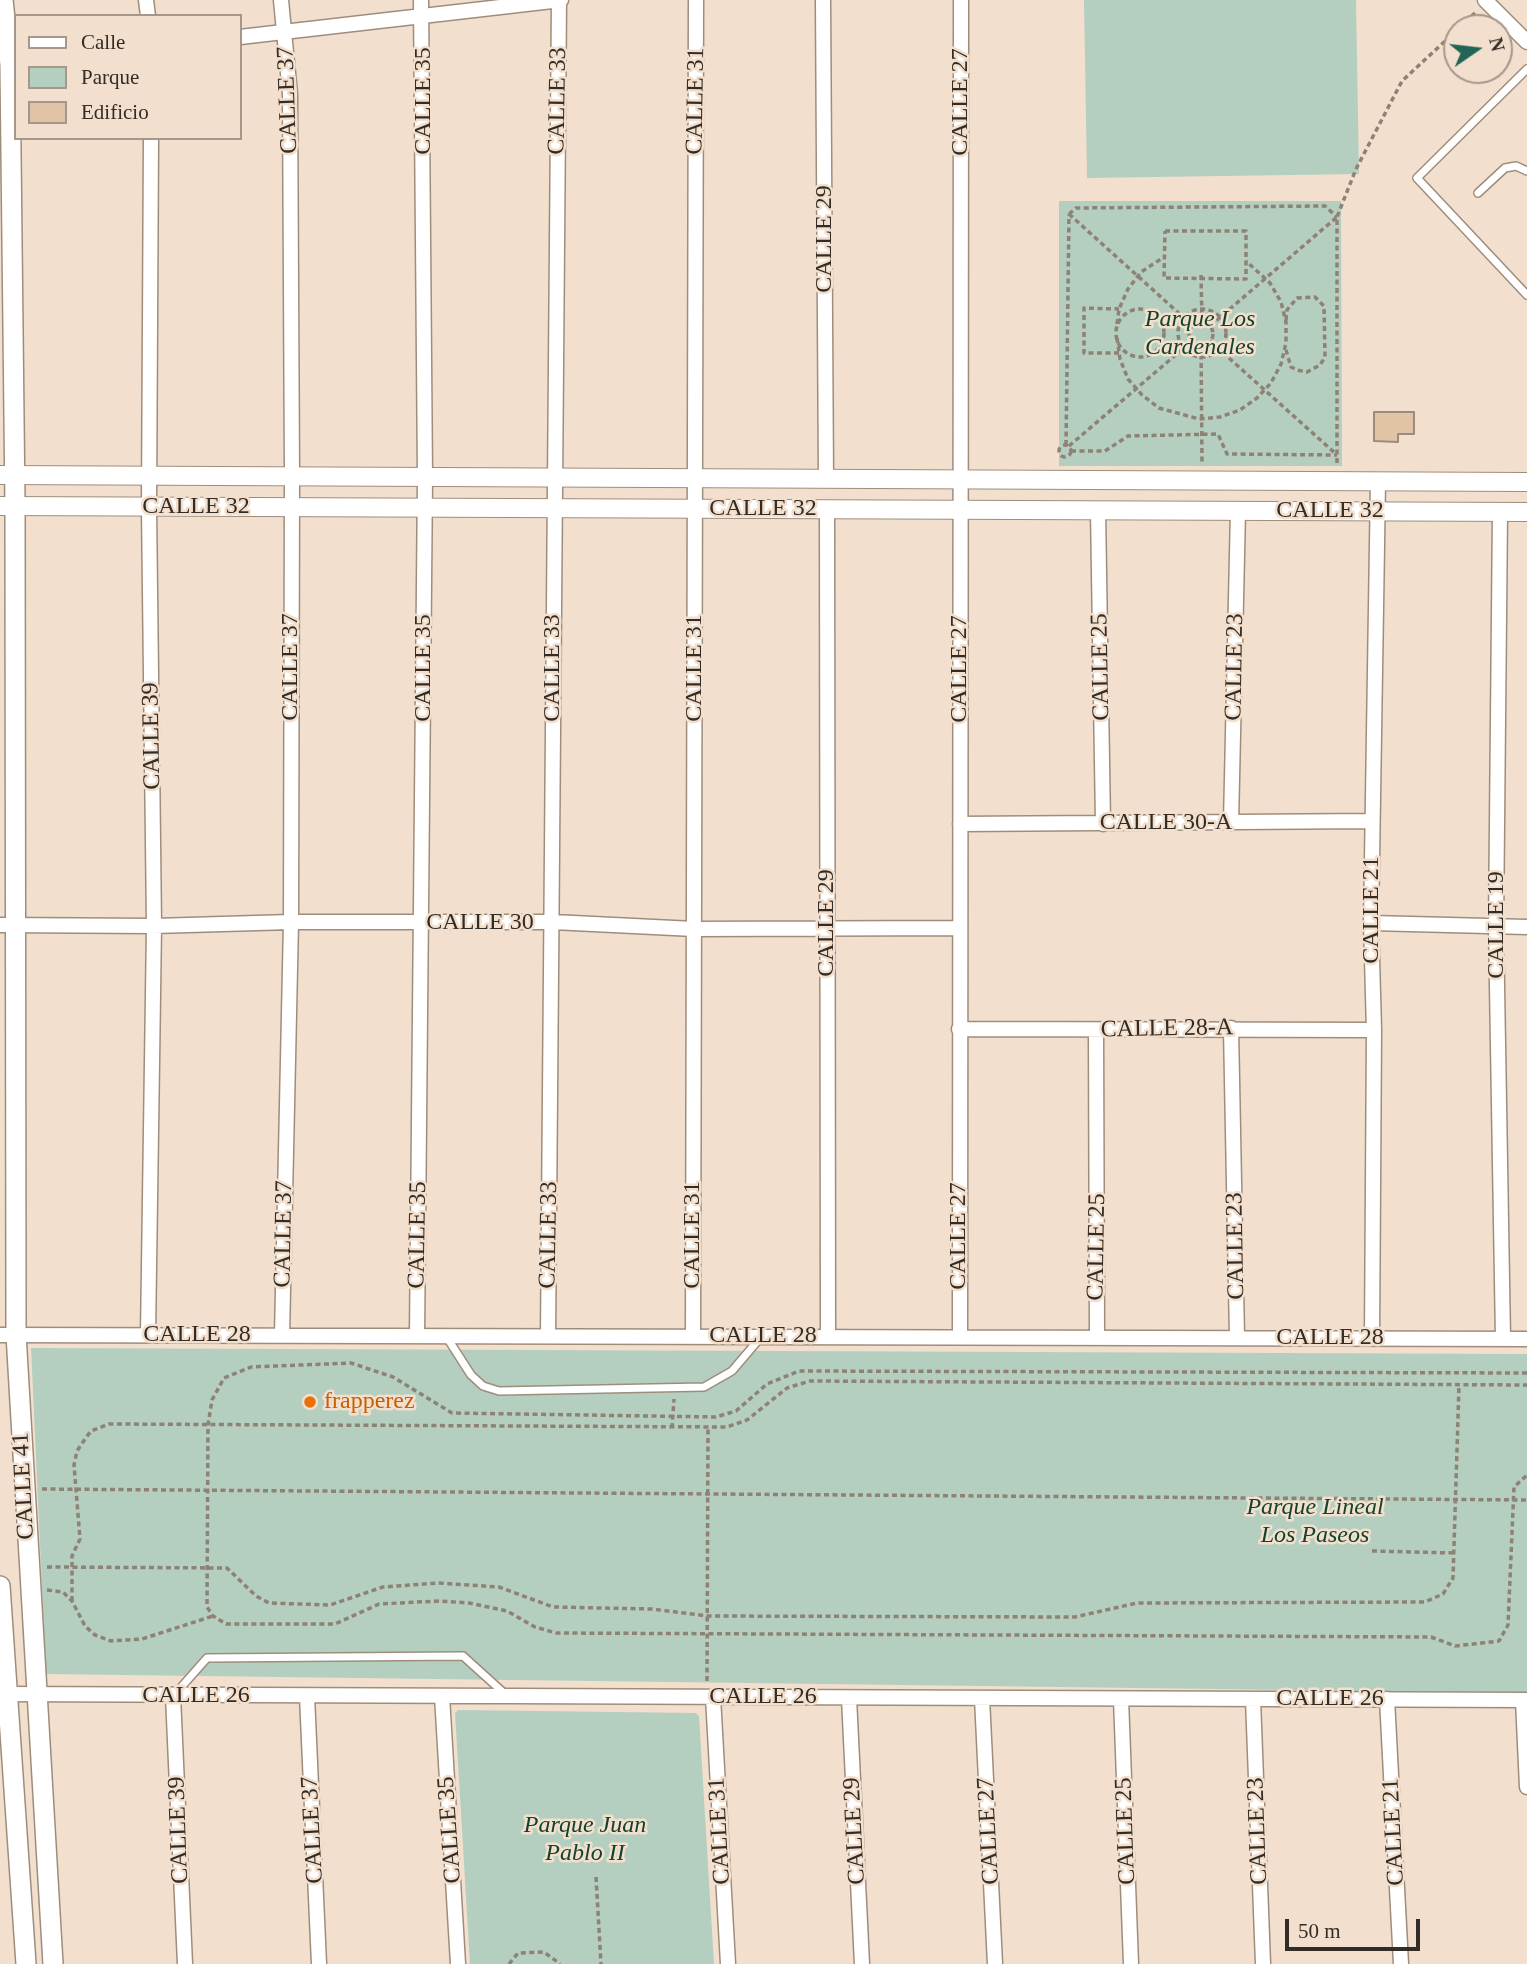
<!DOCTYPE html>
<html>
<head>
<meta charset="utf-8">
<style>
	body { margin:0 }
	#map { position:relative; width:1527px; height:1964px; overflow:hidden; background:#f3dfcd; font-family:"Times New Roman",serif }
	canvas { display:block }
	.legend { position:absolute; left:14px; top:14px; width:228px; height:126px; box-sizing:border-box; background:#f3dfcd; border:2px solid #a6978a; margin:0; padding:9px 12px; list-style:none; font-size:21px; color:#332c25 }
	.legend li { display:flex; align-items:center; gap:14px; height:35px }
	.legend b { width:35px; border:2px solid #a6978a }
	.north { position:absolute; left:1443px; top:14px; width:70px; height:70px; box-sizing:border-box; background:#f3dfcd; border:2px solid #a6978a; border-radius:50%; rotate:76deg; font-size:19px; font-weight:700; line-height:28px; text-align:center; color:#332c25 }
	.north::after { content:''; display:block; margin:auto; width:24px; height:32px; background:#216556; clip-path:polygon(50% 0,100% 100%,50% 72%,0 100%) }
	.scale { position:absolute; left:1285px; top:1919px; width:135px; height:32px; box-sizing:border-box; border:4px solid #332c25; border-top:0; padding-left:9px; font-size:21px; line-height:24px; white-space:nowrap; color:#332c25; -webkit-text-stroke:5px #f3dfcd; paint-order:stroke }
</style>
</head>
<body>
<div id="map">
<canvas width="1527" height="1964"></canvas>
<ul class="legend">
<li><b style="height:9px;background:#fff"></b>Calle</li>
<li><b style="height:19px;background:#b4cfc0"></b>Parque</li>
<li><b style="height:19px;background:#e1c3a6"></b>Edificio</li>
</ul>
<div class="north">N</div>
<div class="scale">50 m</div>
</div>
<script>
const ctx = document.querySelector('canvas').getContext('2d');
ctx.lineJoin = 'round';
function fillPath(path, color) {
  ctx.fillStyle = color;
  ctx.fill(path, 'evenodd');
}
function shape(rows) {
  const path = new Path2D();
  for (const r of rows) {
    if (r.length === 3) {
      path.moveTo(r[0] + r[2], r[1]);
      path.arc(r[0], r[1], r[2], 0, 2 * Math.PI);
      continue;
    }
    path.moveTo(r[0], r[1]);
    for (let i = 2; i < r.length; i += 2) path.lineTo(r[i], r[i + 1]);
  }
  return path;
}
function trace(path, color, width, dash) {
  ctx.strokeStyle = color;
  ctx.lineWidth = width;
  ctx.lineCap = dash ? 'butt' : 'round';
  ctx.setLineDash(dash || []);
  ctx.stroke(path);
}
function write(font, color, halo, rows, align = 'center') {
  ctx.font = font + ' "Times New Roman",serif';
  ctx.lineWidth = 5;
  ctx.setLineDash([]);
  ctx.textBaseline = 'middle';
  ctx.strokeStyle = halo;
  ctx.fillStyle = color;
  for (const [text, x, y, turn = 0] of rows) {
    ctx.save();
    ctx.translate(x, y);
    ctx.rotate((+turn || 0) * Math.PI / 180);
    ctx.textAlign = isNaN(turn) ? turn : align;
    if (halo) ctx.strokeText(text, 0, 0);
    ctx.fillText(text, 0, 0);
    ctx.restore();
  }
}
fillPath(shape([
	[1084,0,1356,0,1359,174,1087,178],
	[1059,201,1341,201,1342,466,1059,466],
	[31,1348,1527,1354,1527,1693,46,1674],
	[458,1710,696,1713,699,1716,714,1964,470,1964,455,1713]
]), '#b4cfc0');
const building = shape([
	[1374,412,1414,412,1414,434,1398,434,1398,442,1374,441,1374,412]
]);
fillPath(building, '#e1c3a6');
trace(building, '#9d8c7b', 2);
const service = shape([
	[1527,69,1417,178,1527,295],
	[1478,193,1505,168,1516,166,1527,171],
	[446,1336,471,1375,483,1386,499,1391,704,1387,732,1371,761,1337],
	[176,1693,207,1658,463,1656,505,1694]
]);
const minor = shape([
	[146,0,148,16],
	[281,0,290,94,292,476,291,922,282,1335],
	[823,0,826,479],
	[1485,0,1527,42],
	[240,37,561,0],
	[827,509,828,1337],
	[1098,510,1103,824],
	[1500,511,1496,927,1503,1339],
	[1231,823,1238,510],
	[960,824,1372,821],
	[1371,923,1527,927],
	[0,925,154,926,291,922,553,922,694,929,960,928],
	[1231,1028,1237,1338],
	[959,1029,1374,1030],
	[1096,1030,1097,1337],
	[0,1335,1527,1339],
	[148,1335,154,926,149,507,151,138],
	[417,1336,425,477,421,0],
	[548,1336,559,0],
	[693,1336,696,0],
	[960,1337,961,0],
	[1372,1338,1374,1030,1371,923,1378,481],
	[0,1694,1527,1700],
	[173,1696,185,1964],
	[307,1696,319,1964],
	[442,1696,458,1964],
	[713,1697,728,1964],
	[849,1698,862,1964],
	[982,1698,995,1964],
	[1121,1699,1131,1964],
	[1253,1699,1263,1964],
	[1387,1699,1401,1964],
	[1523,1700,1527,1787]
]);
const tertiary = shape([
	[0,475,1527,482],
	[0,506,1527,512]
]);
const secondary = shape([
	[3,0,10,65,15,506,16,1334,53,1964],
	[0,1586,26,1964]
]);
trace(service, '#9f8d7c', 10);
trace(minor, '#9f8d7c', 17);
trace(tertiary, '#9f8d7c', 20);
trace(secondary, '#9f8d7c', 22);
trace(shape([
	[1459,28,1476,12],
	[1069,214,1076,208,1325,206,1337,217],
	[1069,214,1193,326],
	[1165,231,1246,231,1246,279,1164,278,1165,231],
	[1201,275,1202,322],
	[1202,333,24],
	[1140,333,24],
	[1286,320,1287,310,1297,298,1315,297,1324,306,1325,357,1320,365,1307,372,1297,370,1291,367,1286,350],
	[1201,334,12],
	[1117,324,1119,309,1128,289,1141,272,1164,257],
	[1210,326,1337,217],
	[1117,338,1120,359,1128,379,1142,395,1159,408,1199,419,1220,417,1240,410,1257,398,1271,383,1281,364,1286,343,1286,322,1281,302,1270,283,1246,261],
	[1210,341,1336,454],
	[1201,346,1202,462],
	[1119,353,1084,353,1084,308,1119,309],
	[1066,445,1069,214],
	[1065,451,6],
	[1069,446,1192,341],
	[1071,451,1105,451,1128,436,1218,434,1227,454,1337,455],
	[1337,463,1337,217,1356,169,1402,81,1457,30],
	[1527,1373,799,1371,767,1384,736,1411,716,1417,452,1413,393,1377,351,1363,251,1367,224,1378,212,1400,208,1425,207,1607,213,1616,226,1624,335,1624,379,1604,439,1601,469,1603,507,1611,535,1627,556,1633,1431,1637,1455,1646,1482,1643,1499,1641,1508,1625,1514,1487,1527,1475],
	[672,1428,674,1399],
	[42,1489,1527,1500],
	[1372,1551,1455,1553],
	[47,1567,227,1568,256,1596,269,1603,330,1605,383,1587,438,1583,499,1587,553,1607,652,1609,708,1616,1075,1617,1137,1603,1425,1602,1443,1594,1453,1578,1459,1385],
	[47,1590,63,1592,72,1601,85,1626,95,1635,111,1641,142,1639,213,1616],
	[72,1601,72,1556,80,1539,74,1465,77,1451,85,1439,91,1431,109,1424,727,1427,747,1420,787,1388,810,1381,1527,1385],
	[707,1681,708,1428],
	[596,1877,601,1964],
	[509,1964,518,1953,544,1952,560,1964]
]), '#8e8175', 3.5, [5, 3.5]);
trace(service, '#fff', 7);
trace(minor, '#fff', 14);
trace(tertiary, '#fff', 18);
trace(secondary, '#fff', 19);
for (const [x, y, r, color] of [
	[310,1402,7,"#e8710a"]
]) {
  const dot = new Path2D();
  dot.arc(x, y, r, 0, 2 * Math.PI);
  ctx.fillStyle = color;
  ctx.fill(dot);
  trace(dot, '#f3dfcd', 2.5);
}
write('24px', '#332c25', '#f3dfcd', [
	["CALLE 37",288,100,-92],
	["CALLE 35",424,101,-90],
	["CALLE 33",558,101,-89],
	["CALLE 31",696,101,-89],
	["CALLE 27",961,102,-90],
	["CALLE 29",825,239,-90],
	["CALLE 32",196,507],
	["CALLE 32",763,509],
	["CALLE 32",1330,511],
	["CALLE 37",291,667,-90],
	["CALLE 25",1101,667,-91],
	["CALLE 23",1235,667,-89],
	["CALLE 35",424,668,-90],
	["CALLE 33",553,668,-90],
	["CALLE 31",695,668,-90],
	["CALLE 27",960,669,-90],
	["CALLE 39",152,736,-91],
	["CALLE 30-A",1166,823],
	["CALLE 21",1372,910,-90],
	["CALLE 30",480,923],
	["CALLE 29",827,923,-90],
	["CALLE 19",1497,925,-90],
	["CALLE 28-A",1167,1029,-1],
	["CALLE 37",284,1234,-89],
	["CALLE 35",418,1235,-89],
	["CALLE 33",549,1235,-89],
	["CALLE 31",693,1235,-90],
	["CALLE 27",959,1236,-90],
	["CALLE 23",1236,1246,-91],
	["CALLE 25",1097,1247,-89],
	["CALLE 28",197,1335],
	["CALLE 28",763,1336],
	["CALLE 28",1330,1338],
	["CALLE 41",24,1486,-93],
	["CALLE 26",196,1696],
	["CALLE 26",763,1697],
	["CALLE 26",1330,1699],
	["CALLE 39",179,1830,-92],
	["CALLE 37",313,1830,-93],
	["CALLE 35",450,1830,-94],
	["CALLE 31",720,1831,-93],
	["CALLE 29",855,1831,-93],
	["CALLE 27",989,1831,-93],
	["CALLE 25",1126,1831,-92],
	["CALLE 23",1258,1831,-92],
	["CALLE 21",1394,1832,-93]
]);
write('italic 24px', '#11432d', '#f3dfcd', [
	["Parque Los",1200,320],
	["Cardenales",1200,348],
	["Parque Lineal",1315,1508],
	["Los Paseos",1315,1536],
	["Parque Juan",585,1826],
	["Pablo II",585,1854]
]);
write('24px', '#c56008', '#f3dfcd', [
	["frapperez",324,1402]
], 'left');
</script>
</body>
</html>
